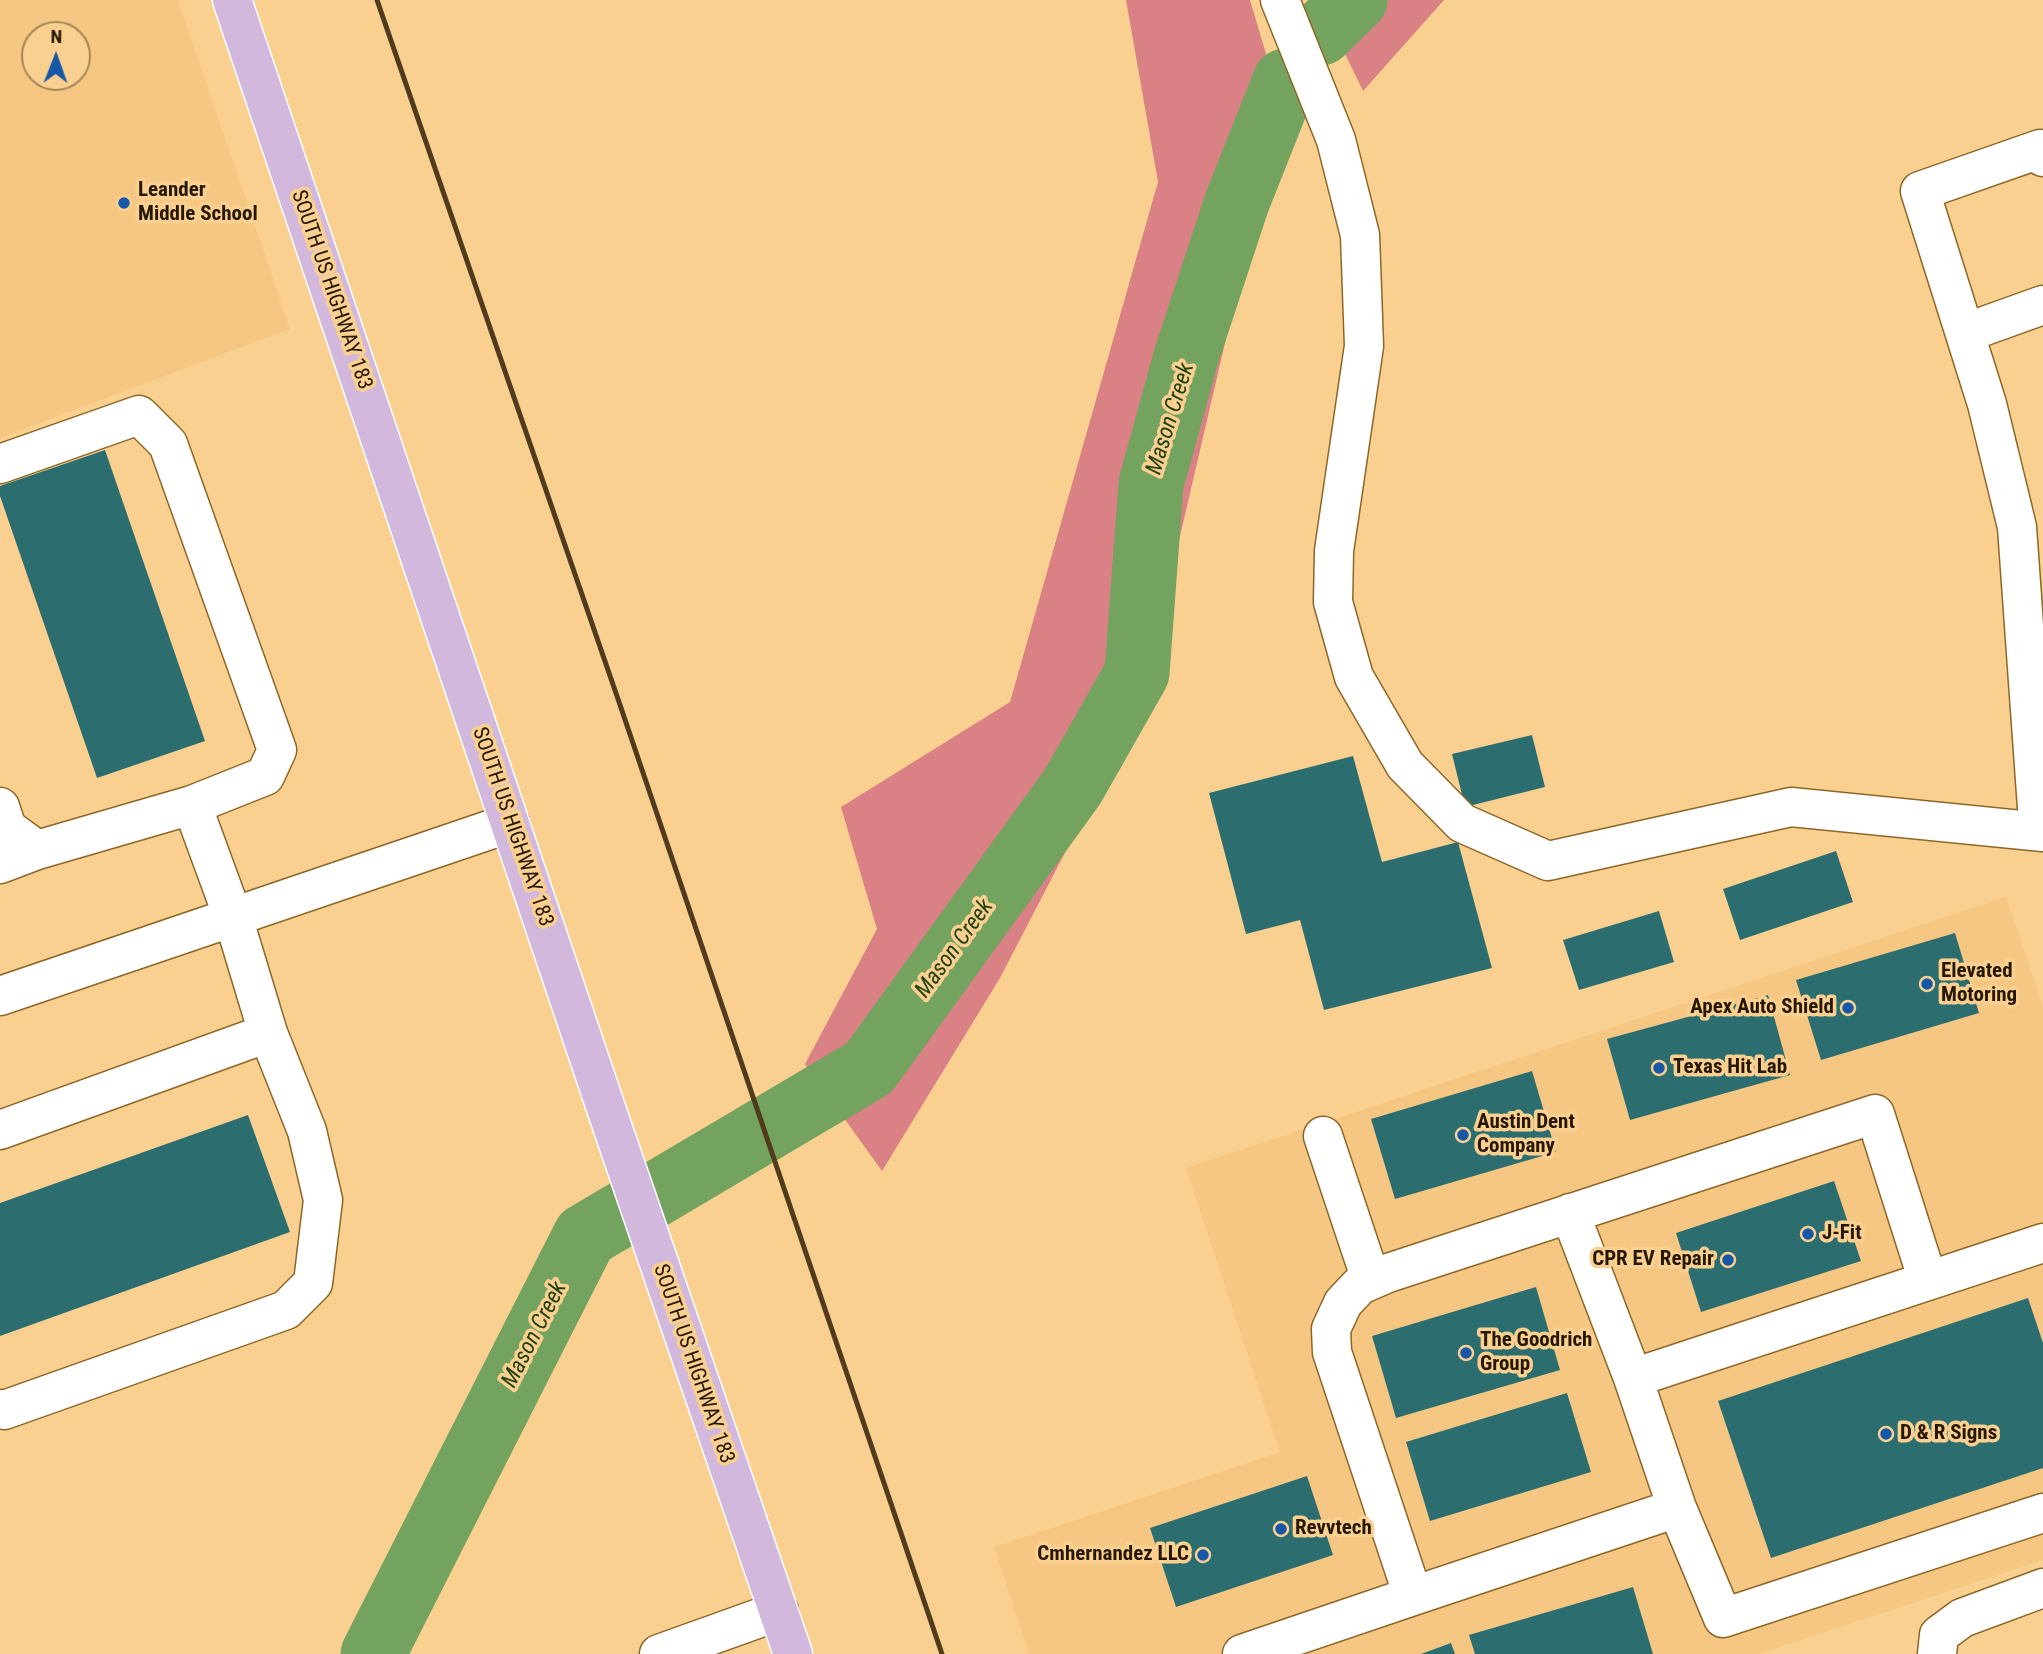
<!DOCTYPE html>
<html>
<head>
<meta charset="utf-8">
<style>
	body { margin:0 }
	#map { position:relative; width:2043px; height:1654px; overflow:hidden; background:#fad091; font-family:"Roboto Condensed",sans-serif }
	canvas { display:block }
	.north { position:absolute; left:21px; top:21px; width:70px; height:70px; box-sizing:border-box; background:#fad091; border:2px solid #a58657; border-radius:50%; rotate:1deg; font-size:19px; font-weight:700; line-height:28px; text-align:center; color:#261700 }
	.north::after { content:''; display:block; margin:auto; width:24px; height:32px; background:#1757a7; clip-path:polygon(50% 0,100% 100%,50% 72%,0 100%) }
</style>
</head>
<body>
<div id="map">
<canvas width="2043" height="1654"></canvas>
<div class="north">N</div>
</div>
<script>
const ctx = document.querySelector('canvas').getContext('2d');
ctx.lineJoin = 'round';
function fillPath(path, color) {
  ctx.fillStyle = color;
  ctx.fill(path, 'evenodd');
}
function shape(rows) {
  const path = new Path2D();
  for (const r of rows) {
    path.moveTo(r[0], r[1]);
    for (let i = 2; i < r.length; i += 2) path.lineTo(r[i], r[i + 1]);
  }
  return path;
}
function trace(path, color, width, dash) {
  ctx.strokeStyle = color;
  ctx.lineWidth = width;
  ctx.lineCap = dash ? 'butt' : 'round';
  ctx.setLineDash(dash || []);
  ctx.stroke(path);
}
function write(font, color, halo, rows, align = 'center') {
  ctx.font = font + ' "Roboto Condensed",sans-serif';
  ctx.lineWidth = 7;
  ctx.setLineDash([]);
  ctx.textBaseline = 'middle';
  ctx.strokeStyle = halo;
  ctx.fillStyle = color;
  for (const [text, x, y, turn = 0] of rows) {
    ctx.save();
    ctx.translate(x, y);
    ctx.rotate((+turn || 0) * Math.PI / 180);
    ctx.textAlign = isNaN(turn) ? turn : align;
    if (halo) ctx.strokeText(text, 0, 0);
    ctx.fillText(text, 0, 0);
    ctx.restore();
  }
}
fillPath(shape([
	[0,0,178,0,290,329,0,438],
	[77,35,77,77,35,77,35,35],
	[2006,897,2043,1007,2043,1560,1759,1654,1029,1654,994,1547,1280,1452,1186,1168]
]), '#f6c782');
fillPath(shape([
	[1126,0,1250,0,1288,128,1235,300,1140,708,1000,978,882,1171,805,1064,877,929,841,807,1010,702,1158,182],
	[1319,0,1444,0,1363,91]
]), '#da8186');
trace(shape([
	[1321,33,1355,0],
	[373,1654,585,1236,869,1068,1073,786,1137,673,1151,484,1186,357,1237,202,1285,81]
]), '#73a35e', 65);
fillPath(shape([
	[105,450,205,741,97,778,0,496,0,486],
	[1532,735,1545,787,1465,807,1452,754],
	[1353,756,1382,862,1458,842,1492,968,1324,1010,1300,920,1246,934,1209,793],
	[1836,851,1853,902,1740,940,1723,889],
	[1659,911,1674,962,1579,990,1563,940],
	[1955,933,1979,1013,1821,1060,1796,980],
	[1768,995,1790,1075,1630,1120,1607,1039],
	[1532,1071,1556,1152,1395,1199,1371,1119],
	[248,1115,290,1232,0,1336,0,1203],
	[1834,1181,1861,1261,1701,1312,1676,1233],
	[1536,1287,1560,1370,1396,1418,1372,1336],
	[2028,1298,2043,1343,2043,1468,1771,1558,1718,1401],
	[1567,1393,1591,1472,1430,1521,1406,1442],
	[1307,1476,1333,1555,1176,1607,1150,1528],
	[1633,1587,1653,1654,1475,1654,1469,1635],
	[1451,1643,1455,1654,1421,1654]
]), '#2c6e6f');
const minor = shape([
	[1280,0,1336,140,1360,235,1364,346,1334,551,1333,602,1354,677,1405,765,1462,823,1548,861,1791,807,2043,832],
	[2043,157,2040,149,1920,191,1987,404,2017,527,2037,808,2043,829],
	[1965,333,2043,305],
	[0,464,139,415,168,444,277,750,265,776,192,805,37,850,7,828,0,807],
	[0,864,37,850],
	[0,996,510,823],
	[0,1130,268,1033],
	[1323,1136,1371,1280],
	[1570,1213,1633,1378],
	[2043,1243,1633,1378,1677,1508,1723,1618,2043,1513],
	[0,1409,4,1410,286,1310,313,1283,323,1200,307,1131,268,1033,233,917,192,805],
	[1677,1508,1413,1596,1332,1352,1331,1329,1343,1303,1360,1285,1388,1273,1875,1114,1928,1281],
	[659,1654,779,1611],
	[1242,1654,1413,1596],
	[1937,1654,1939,1635,1962,1618,2043,1588]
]);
const major = shape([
	[232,0,609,1117,793,1654]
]);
trace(minor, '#8d6728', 41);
trace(major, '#fff', 41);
trace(minor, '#fff', 38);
trace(major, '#d2b8dc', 38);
trace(shape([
	[377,0,618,699,942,1654]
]), '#503c1d', 5);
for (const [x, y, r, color] of [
	[124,203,7,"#1757a7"],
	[1927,984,7,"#1757a7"],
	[1848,1008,7,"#1757a7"],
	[1659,1068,7,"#1757a7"],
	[1463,1135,7,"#1757a7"],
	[1808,1234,7,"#1757a7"],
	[1728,1260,7,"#1757a7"],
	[1466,1353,7,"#1757a7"],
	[1886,1434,7,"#1757a7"],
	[1281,1529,7,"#1757a7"],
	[1203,1555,7,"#1757a7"]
]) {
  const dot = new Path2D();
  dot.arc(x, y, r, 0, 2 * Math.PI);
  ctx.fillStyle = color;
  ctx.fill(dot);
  trace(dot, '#fad091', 2.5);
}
write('bold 21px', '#261700', '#fad091', [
	["Leander",138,191],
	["Middle School",138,215],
	["Elevated",1941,972],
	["Motoring",1941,996],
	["Apex Auto Shield",1834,1008,"right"],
	["Texas Hit Lab",1673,1068],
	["Austin Dent",1477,1123],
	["Company",1477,1147],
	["J-Fit",1822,1234],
	["CPR EV Repair",1714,1260,"right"],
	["The Goodrich",1480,1341],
	["Group",1480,1365],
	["D & R Signs",1900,1434],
	["Revvtech",1295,1529],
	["Cmhernandez LLC",1189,1555,"right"]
], 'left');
write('21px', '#261700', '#fad091', [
	["SOUTH US HIGHWAY 183",331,290,71],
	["SOUTH US HIGHWAY 183",512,827,71],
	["SOUTH US HIGHWAY 183",693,1364,71]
]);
write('italic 23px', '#20400f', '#fad091', [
	["Mason Creek",1171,419,-73],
	["Mason Creek",955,949,-54],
	["Mason Creek",535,1335,-63]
]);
</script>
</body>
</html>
